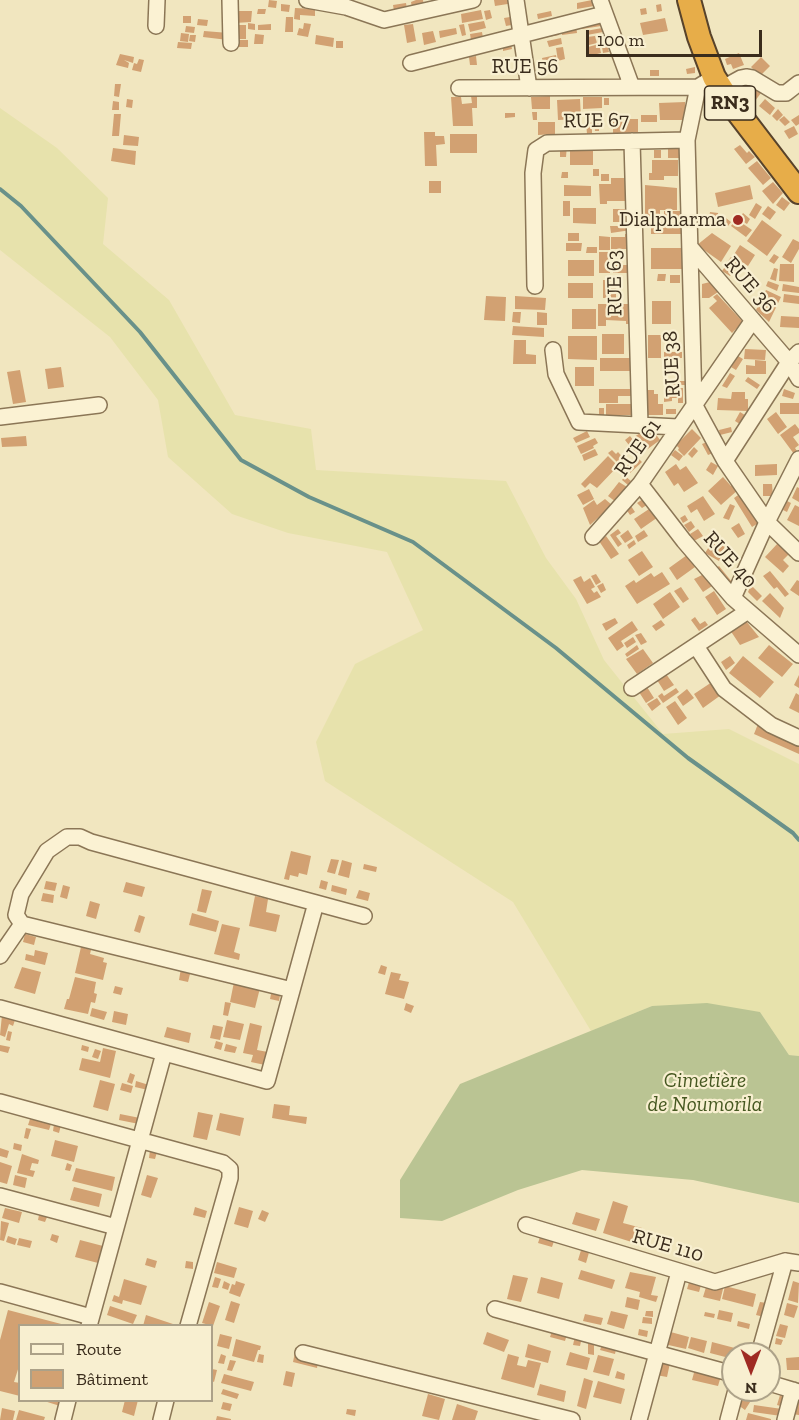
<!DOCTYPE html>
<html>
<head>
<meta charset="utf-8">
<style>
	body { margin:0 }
	#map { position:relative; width:799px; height:1420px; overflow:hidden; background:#f1e6bf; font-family:"Zilla Slab",serif }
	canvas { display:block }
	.legend { position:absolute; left:18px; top:1324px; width:195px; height:78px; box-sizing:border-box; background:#f8efd0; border:2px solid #aca188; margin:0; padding:8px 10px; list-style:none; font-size:18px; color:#3a2c1c }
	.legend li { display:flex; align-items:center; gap:12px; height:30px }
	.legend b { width:30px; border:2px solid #aca188 }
	.north { position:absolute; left:721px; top:1342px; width:60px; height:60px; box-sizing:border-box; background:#f8efd0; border:2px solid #aca188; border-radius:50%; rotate:180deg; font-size:16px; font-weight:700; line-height:24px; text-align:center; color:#3a2c1c }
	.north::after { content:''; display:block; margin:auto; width:21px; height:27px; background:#9f2a22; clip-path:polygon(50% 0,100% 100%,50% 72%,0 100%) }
	.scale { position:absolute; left:586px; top:30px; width:176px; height:27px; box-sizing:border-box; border:3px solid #3a2c1c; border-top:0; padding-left:8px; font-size:18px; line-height:21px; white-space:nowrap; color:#3a2c1c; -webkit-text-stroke:4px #f8efd0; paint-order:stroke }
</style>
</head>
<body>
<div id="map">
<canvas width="799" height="1420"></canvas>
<ul class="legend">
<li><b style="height:8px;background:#fbf2d3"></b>Route</li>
<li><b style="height:16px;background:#d2a172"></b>Bâtiment</li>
</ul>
<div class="north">N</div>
<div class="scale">100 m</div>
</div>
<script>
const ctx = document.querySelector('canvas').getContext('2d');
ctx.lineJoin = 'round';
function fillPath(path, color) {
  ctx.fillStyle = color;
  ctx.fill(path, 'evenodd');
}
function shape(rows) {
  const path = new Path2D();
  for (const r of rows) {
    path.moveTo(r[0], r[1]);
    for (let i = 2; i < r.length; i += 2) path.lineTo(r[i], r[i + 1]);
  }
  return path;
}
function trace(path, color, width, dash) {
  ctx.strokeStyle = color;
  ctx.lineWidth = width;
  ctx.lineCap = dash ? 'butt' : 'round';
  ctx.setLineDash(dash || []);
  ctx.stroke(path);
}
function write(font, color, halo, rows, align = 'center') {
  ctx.font = font + ' "Zilla Slab",serif';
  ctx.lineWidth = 4.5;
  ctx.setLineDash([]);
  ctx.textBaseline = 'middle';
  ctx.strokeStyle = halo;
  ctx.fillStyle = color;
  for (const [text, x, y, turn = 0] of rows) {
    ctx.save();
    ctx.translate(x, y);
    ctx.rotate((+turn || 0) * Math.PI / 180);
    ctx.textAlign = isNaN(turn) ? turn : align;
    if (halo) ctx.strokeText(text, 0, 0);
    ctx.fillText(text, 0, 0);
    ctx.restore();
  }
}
fillPath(shape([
	[0,108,57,148,108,198,103,244,169,300,235,415,311,429,316,470,506,481,546,558,576,599,604,660,663,734,729,729,799,764,799,1056,789,1055,760,1012,652,1006,591,1031,513,902,325,781,316,742,355,664,423,630,387,552,288,533,232,514,168,457,158,400,110,337,0,250]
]), '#e7e2ac');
fillPath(shape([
	[707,1003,760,1012,789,1055,799,1056,799,1203,693,1180,582,1170,518,1190,442,1221,400,1218,400,1180,460,1084,652,1006]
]), '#bac493');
trace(shape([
	[0,189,21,206,140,332,241,460,309,497,413,542,556,648,688,758,793,833,799,840]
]), '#69918a', 4);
fillPath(shape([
	[269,0,277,1,276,8,268,7],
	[416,0,423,0,424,5,412,8,411,2],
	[494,0,513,0,514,3,495,6],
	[592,0,594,6,577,9,577,3],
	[406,3,407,9,394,11,393,5],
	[281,4,290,5,289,12,281,11],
	[661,4,662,11,657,12,656,5],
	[295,8,315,9,315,16,300,15,300,20,294,19],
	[646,8,647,14,641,15,640,9],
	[258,9,266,9,265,14,257,14],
	[481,10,483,19,462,23,461,14],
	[490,10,492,18,486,20,484,11],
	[239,11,252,11,251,22,235,23,235,17,239,17],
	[551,11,552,16,538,19,537,14],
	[183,16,191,16,191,23,183,23],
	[516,16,517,24,506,26,504,18],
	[286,17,293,17,293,32,285,32],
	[665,18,668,31,643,35,640,23],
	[198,19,208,20,207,26,197,25],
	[599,19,601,26,582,29,581,23],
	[484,21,486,28,470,32,468,24],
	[248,23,255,24,255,30,248,29],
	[304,23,311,24,308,37,297,35,299,28,303,29],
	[271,24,271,30,258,30,258,25],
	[413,24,416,41,407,43,404,25],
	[464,24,466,35,462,36,459,25],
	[237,25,246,25,246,39,237,39],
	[576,25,577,33,562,35,561,28],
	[186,26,195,27,194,33,185,32],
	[456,28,457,34,440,38,439,31],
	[602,28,603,32,587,35,586,31],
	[558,30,559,35,538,39,538,34],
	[204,31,229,33,228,40,203,37],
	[433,31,436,42,424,45,422,33],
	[482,32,483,38,471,40,470,34],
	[181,33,189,34,188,42,180,41],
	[255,34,264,35,263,44,254,44],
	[190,35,196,35,195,42,189,41],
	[316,35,334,38,333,47,315,44],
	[595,36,597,43,589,45,587,37],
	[561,38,562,44,549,47,547,41],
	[236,40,248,40,248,47,235,47],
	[606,40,609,52,603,53,601,41],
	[336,41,343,41,343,48,336,48],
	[178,42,192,43,191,49,177,48],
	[511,44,512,49,503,51,503,45],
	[599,44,601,53,589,56,588,47],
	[563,47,565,59,558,61,556,48],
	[739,53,744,65,733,69,731,64,727,65,725,59],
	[120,54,134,57,133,63,124,60,129,63,128,68,116,65],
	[556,55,557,62,543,64,542,58],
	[476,56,477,65,470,65,469,57],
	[761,57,770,66,760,76,751,67],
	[139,59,144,60,141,72,132,70,134,63,137,64],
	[695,67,695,73,687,74,686,69],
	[650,70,659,70,659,76,650,76],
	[115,84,121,84,119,97,114,96],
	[751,85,761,93,755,101,744,93],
	[471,96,477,96,477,108,472,108,473,126,453,126,451,97,461,97,462,104,472,103],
	[550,96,550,109,532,109,531,97],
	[583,97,602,97,602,108,583,109],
	[604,98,609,98,609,105,604,105],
	[127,99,133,100,132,108,126,107],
	[580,99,581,119,558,120,557,100],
	[765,99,775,108,770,115,759,106],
	[113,101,119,102,119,110,112,110],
	[685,102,685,120,660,120,659,103],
	[778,109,783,115,777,121,772,116],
	[532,112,537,112,537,120,533,120],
	[505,113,515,113,515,117,505,118],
	[114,114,121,114,119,136,112,136],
	[641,115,657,115,657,122,641,122],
	[799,115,799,124,796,126,791,120],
	[784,116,790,122,785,126,779,120],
	[594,119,599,119,599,131,595,131],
	[613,119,638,119,638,133,613,134],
	[538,122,555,122,555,134,538,135],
	[586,122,592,122,592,133,587,134],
	[794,126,798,134,789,139,784,131],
	[424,132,435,132,435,136,444,136,445,144,436,145,437,166,425,166],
	[450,134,477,134,477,153,450,153],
	[124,135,139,137,138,146,123,145],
	[560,145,567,145,566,157,560,157],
	[675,145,684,145,681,158,668,158,668,149,676,149],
	[740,145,747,153,749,151,755,157,746,164,734,149],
	[113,148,136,151,135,165,111,161],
	[570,150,593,150,593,165,570,165],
	[654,150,661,150,661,158,654,158],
	[652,160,678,160,678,176,664,176,664,180,649,180,649,173,652,173],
	[757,161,771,178,763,185,748,168],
	[593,169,599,169,599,176,593,176],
	[562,172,568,172,568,178,561,178],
	[601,174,609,174,609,181,601,181],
	[611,178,629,178,629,201,607,201,607,204,600,204,599,184,611,184],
	[429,181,441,181,441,193,429,193],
	[773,182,783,193,773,204,762,191],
	[564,185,591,186,591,196,564,196],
	[645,185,677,188,677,210,660,210,660,218,645,218],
	[750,185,753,199,718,207,715,193],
	[782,197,790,203,784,211,776,205],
	[563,201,570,201,570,216,563,216],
	[756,203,762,207,755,219,749,215],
	[768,206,776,212,770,220,762,214],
	[573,208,596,208,596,224,573,223],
	[613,209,630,209,630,222,613,222],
	[664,211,684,211,684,218,664,218],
	[710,212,718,213,718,218,709,218],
	[743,213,750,219,747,224,739,219],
	[722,215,731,222,728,226,719,220],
	[736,219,752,230,746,237,731,226],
	[762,220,782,235,767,256,747,241],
	[651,222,682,222,682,234,651,234],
	[610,226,630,226,631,230,611,233],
	[568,233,579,233,579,241,568,241],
	[712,233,731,246,721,262,697,245],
	[625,234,632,234,632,249,611,249,611,237,625,237],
	[599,236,610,237,610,250,599,250],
	[793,239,799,242,799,249,791,263,782,257],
	[566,243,582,243,581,251,566,251],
	[740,245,755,255,748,266,733,256],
	[587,247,597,247,597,253,586,253],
	[651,248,683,248,683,269,651,269],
	[599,252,611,252,610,273,599,273],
	[774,254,779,257,774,264,769,261],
	[731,257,743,266,740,271,728,261],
	[568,260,594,260,594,276,568,276],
	[727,264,735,270,730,276,722,271],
	[780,264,794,264,794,282,779,281],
	[613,265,632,265,632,273,613,273],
	[774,268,778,269,776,281,770,279],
	[658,274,666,274,665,281,657,281],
	[670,275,680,275,680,283,670,283],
	[603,280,616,280,616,298,603,298],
	[768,281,779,285,777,291,766,286],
	[710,282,718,292,709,298,702,298,702,284],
	[568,283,593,283,593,298,568,298],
	[783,284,799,287,799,293,782,291],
	[766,290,781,297,769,322,756,310],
	[717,294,743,322,732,333,709,308,717,301,713,297],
	[784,294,799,296,799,304,783,302],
	[486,296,506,297,505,321,484,320],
	[515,296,546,298,545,310,515,309],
	[652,301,671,301,671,324,652,324],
	[598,304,633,304,633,324,626,324,626,321,606,320,606,326,598,326],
	[572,309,596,309,596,329,572,329],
	[513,312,521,312,520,323,512,322],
	[537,312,547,313,547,325,537,325],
	[781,316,799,317,799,328,780,327],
	[513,326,544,328,544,337,512,335],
	[602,334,624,334,624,354,602,354],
	[648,335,661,335,661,358,648,358],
	[568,336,597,336,597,360,568,359],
	[514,340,526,340,526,354,536,355,536,364,513,364],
	[745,349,766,350,765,360,744,359],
	[664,352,682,352,682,358,664,358],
	[738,356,743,359,736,370,731,367],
	[600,358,635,358,635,371,600,371],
	[755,360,766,361,766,374,746,374,746,365,755,366],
	[61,367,64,387,48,389,45,369],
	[575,367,594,367,594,386,575,386],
	[20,370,26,402,13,404,7,372],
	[730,373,735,376,727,388,722,386],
	[748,377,760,385,757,389,745,381],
	[672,381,686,381,687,385,672,385],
	[683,388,683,403,678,403,678,398,672,398,672,401,664,402,664,389],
	[599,389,636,389,636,396,618,396,618,403,599,403],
	[784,389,795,393,793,399,782,396],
	[646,390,654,390,654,394,658,394,658,404,663,404,663,415,646,415],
	[732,392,745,392,745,399,748,399,748,411,717,410,718,398,731,399],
	[780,403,799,403,799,414,780,414],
	[606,404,635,404,635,415,606,415],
	[599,408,604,408,604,415,599,415],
	[666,409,676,409,676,414,666,414],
	[740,412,748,417,743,426,735,421],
	[776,412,787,427,778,434,767,419],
	[795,424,799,429,799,433,793,437,799,445,795,448,797,451,794,454,780,435],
	[731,427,732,432,720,435,719,430],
	[652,429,660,440,645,451,634,437,645,430],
	[692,429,701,438,684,456,678,450,679,448,676,445],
	[587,431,590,437,576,443,573,438],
	[26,436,27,446,2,447,1,438],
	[630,436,641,450,636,454,625,440],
	[595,438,598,443,593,446,594,448,581,454,577,446],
	[707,442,713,453,708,455,702,444],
	[694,447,698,451,692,458,688,454],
	[595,449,598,455,584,461,582,455],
	[612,450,616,454,618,452,626,461,621,466,608,453],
	[675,450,683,456,679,461,671,455],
	[608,456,618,466,597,488,590,483,585,488,581,484],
	[637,457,642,462,628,475,623,469],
	[711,462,718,466,713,475,706,470],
	[676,464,680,470,686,466,698,483,684,492,678,483,674,486,665,472],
	[777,464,777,475,755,476,755,465],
	[625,476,631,481,628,485,622,480],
	[723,477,731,486,734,483,739,489,721,505,708,491],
	[619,482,627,487,616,502,608,496],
	[763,484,772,484,773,496,763,496],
	[797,487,799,488,799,502,792,498],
	[589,489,594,499,583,505,577,495],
	[741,493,760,522,752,527,734,498],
	[703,496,715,514,704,521,697,509,691,513,687,506],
	[646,497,650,503,642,508,637,503],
	[605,499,612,505,590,525,583,508,594,500,597,505],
	[787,501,791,503,787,512,783,510],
	[730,504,735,506,729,520,723,518],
	[655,505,661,515,641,529,634,519],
	[795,505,799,507,799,526,787,520],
	[631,506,635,512,630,515,626,509],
	[685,515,688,520,683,523,680,518],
	[691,521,695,527,689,532,684,525],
	[739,523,745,534,738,538,731,528],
	[618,529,621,533,616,536,622,544,618,547,610,535],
	[698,529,703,536,694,541,690,534],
	[628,530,633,538,625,543,620,536],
	[644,530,648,536,638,542,635,536],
	[606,536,619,554,611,559,599,541],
	[716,536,727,543,722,552,724,554,719,561,705,553],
	[634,540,636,544,629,549,627,545],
	[778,543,790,553,783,560,789,566,783,573,765,557],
	[642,551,653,567,639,576,628,560],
	[687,555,695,567,677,580,669,568],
	[719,566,732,582,728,585,715,569],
	[770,571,789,594,785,597,777,587,774,589,763,576],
	[662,572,670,584,637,604,625,586,634,580,636,583,651,573,654,577],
	[596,574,601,582,596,585,591,576],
	[704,574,712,586,703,592,694,579],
	[581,576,584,582,590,578,595,587,591,589,594,593,597,591,601,597,587,604,573,580],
	[797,580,799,581,799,596,790,590],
	[603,583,606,590,601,593,597,586],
	[751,585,762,596,757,601,748,592],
	[681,587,689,599,683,603,674,591],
	[714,591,726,609,717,615,705,597],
	[670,592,680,607,663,619,653,604],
	[770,593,784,608,780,618,762,601],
	[695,617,700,624,705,621,708,625,699,631,691,620],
	[615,618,618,623,606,631,602,624],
	[661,620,665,625,656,631,652,626],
	[632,621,638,630,621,641,624,646,617,651,608,638],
	[746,621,759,637,740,645,730,630],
	[641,633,647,642,641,645,635,635],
	[633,637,636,642,627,648,624,643],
	[637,645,639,649,627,657,625,654],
	[769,645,793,664,782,677,758,658],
	[643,649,653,663,637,674,626,659],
	[730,656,735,663,726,670,721,662],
	[743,656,774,682,760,698,729,673],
	[666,674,674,685,664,691,657,680],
	[799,675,799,688,794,685],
	[712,682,721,695,703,708,694,694],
	[647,687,654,698,646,703,639,692],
	[676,688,679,692,663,703,658,696,662,693,664,696],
	[687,689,694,698,683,706,677,697],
	[796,693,799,695,799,713,789,708],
	[657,698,661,704,652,711,647,704],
	[675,701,687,718,678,725,666,707],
	[758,724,799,742,799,754,754,734],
	[291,851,311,856,307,875,299,873,298,877,290,875,289,880,284,879],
	[331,859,339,860,335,874,327,872],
	[342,860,352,863,349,878,338,875],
	[364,864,377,867,376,872,363,869],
	[321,880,328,882,326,890,319,888],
	[46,881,57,883,55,891,44,889],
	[126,882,145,887,142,897,123,892],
	[63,885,70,887,67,899,60,897],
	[332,885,347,889,346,895,331,891],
	[202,889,212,891,206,913,197,911],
	[359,890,370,893,368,901,356,898],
	[43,893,54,895,53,903,41,901],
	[255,896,268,899,266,912,280,915,276,932,249,926],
	[90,901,100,904,96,919,86,916],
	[192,913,219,921,216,932,189,925],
	[139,915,145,917,140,933,134,931],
	[222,924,240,928,234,952,240,954,239,960,214,954],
	[25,934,36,937,34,945,23,942],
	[81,947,91,950,90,954,104,958,103,962,107,963,103,980,75,973],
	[35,950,48,953,45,965,25,960,26,954,34,956],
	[381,965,387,967,385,975,378,973],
	[22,967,41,972,35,994,14,988],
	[181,968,191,970,188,982,179,980],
	[391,972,401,974,399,980,409,982,404,999,385,994],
	[75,977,96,982,94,993,97,994,95,1003,91,1002,88,1014,64,1009,67,999,69,999],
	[234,982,260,988,255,1008,230,1002],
	[115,986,123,988,121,995,113,993],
	[271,994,280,995,279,1001,270,999],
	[225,1002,231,1003,228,1016,223,1015],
	[406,1003,414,1006,411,1013,404,1010],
	[92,1008,107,1012,104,1020,90,1016],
	[114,1011,128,1014,126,1025,112,1022],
	[2,1015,15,1020,13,1026,9,1024,5,1037,0,1035],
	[227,1020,244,1024,240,1040,223,1037],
	[250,1023,262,1026,257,1050,268,1052,265,1065,251,1062,253,1055,243,1053],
	[213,1025,223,1027,220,1040,210,1038],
	[167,1027,191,1033,189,1043,164,1037],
	[8,1031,12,1032,10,1041,6,1040],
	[216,1041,223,1043,221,1050,214,1048],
	[226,1044,237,1047,235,1053,224,1051],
	[0,1045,10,1047,8,1053,0,1051],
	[82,1045,89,1047,88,1052,81,1050],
	[103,1048,116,1051,110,1078,79,1070,82,1058,100,1062],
	[95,1049,101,1051,98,1059,92,1057],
	[130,1073,135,1075,132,1084,127,1082],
	[100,1080,115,1084,108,1111,93,1107],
	[136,1081,149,1085,148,1090,135,1087],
	[122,1083,133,1086,131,1093,120,1090],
	[274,1104,290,1106,289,1115,307,1117,306,1124,272,1118],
	[198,1112,213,1115,207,1140,193,1137],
	[220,1113,244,1118,240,1136,216,1130],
	[120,1114,140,1118,139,1124,119,1120],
	[30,1119,51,1124,49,1130,28,1125],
	[54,1124,61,1125,59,1133,53,1131],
	[26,1128,31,1129,28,1139,24,1138],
	[55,1140,78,1146,74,1162,51,1156],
	[14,1143,22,1145,21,1151,13,1149],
	[0,1148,9,1151,7,1158,0,1156],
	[150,1150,157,1152,155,1159,149,1158],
	[22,1154,39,1160,38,1164,32,1163,30,1170,35,1171,33,1177,17,1173],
	[0,1162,12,1166,7,1184,0,1182],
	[67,1163,72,1165,70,1171,65,1170],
	[76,1168,115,1177,112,1191,72,1181],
	[15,1175,27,1178,25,1188,13,1185],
	[147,1175,158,1178,151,1198,141,1195],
	[74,1187,102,1194,99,1207,70,1200],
	[613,1201,628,1206,623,1223,642,1228,638,1244,603,1233],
	[195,1207,207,1211,205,1218,193,1215],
	[239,1207,253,1211,248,1228,234,1224],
	[5,1208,22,1212,19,1223,2,1218],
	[262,1210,269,1213,265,1222,258,1219],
	[576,1212,600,1219,596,1231,572,1224],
	[39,1215,47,1217,45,1222,38,1220],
	[1,1221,9,1223,4,1241,0,1240],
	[52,1234,59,1236,57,1243,50,1240],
	[541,1234,555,1238,552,1247,538,1243],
	[8,1236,17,1239,15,1245,6,1242],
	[19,1238,32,1241,30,1248,17,1245],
	[80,1240,103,1246,98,1263,75,1257],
	[582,1247,590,1249,586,1263,578,1260],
	[147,1258,157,1261,155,1268,145,1265],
	[186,1261,193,1262,193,1269,185,1268],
	[217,1262,237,1268,234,1278,214,1273],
	[581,1270,615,1280,612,1289,578,1279],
	[630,1272,656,1277,651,1295,658,1296,656,1302,639,1297,640,1292,625,1288],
	[513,1275,528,1278,521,1302,507,1299],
	[215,1277,221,1279,218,1288,212,1287],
	[541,1277,563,1283,559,1299,537,1293],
	[124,1279,147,1286,141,1305,123,1300,122,1304,112,1301,114,1295,119,1297],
	[690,1279,702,1282,699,1292,687,1289],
	[224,1281,230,1284,228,1290,222,1288],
	[236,1281,245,1284,240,1297,229,1293,232,1284,235,1285],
	[793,1281,799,1283,798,1303,788,1300],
	[707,1284,723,1289,720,1301,703,1297],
	[725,1286,756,1294,753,1307,722,1299],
	[627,1297,640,1300,638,1310,625,1307],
	[231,1301,240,1304,234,1323,225,1320],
	[209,1302,220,1306,213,1326,202,1323],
	[760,1302,767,1303,764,1317,756,1315],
	[787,1303,798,1306,794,1318,784,1315],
	[110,1306,137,1315,133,1324,107,1315],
	[8,1310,65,1325,20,1326,20,1363,14,1382,20,1383,20,1396,0,1391,0,1340],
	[719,1310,733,1313,731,1322,717,1319],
	[611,1311,628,1315,624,1329,607,1324],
	[646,1311,653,1311,653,1317,645,1316],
	[705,1312,715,1314,714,1318,704,1316],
	[585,1314,603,1318,601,1325,583,1321],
	[146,1315,173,1324,172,1326,143,1326],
	[643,1317,652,1318,652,1324,642,1323],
	[738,1321,750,1324,749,1329,737,1326],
	[780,1324,788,1326,785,1338,776,1336],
	[639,1329,648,1331,647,1337,638,1335],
	[552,1331,567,1334,565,1341,550,1337],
	[667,1331,689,1337,686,1349,664,1344],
	[487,1332,509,1340,504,1352,483,1344],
	[220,1334,232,1337,229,1349,217,1346],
	[575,1336,582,1337,580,1346,573,1345],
	[691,1337,707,1341,704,1353,688,1348],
	[776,1338,783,1340,781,1345,775,1344],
	[236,1339,261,1346,260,1350,258,1350,254,1362,232,1356],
	[588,1341,594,1341,594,1355,588,1354],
	[712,1342,750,1352,750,1354,733,1354,733,1359,710,1353],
	[528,1344,551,1351,548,1363,525,1357],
	[602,1345,616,1349,615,1354,600,1350],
	[295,1352,319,1358,317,1368,293,1362],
	[570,1352,590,1358,587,1370,566,1365],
	[221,1354,226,1356,224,1364,218,1363],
	[259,1354,264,1355,263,1363,257,1362],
	[508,1354,519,1357,517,1365,526,1367,528,1360,541,1363,534,1388,501,1379],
	[598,1355,614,1359,609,1376,593,1372],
	[799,1357,799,1370,787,1370,786,1358],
	[777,1358,778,1370,769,1370,769,1359],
	[230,1360,236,1361,232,1371,227,1370],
	[659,1360,670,1363,667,1377,656,1375],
	[212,1369,217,1370,214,1382,212,1381],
	[695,1369,721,1376,718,1386,692,1380],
	[286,1371,295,1373,292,1387,283,1385],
	[617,1371,625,1374,624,1380,615,1378],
	[224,1374,254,1382,251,1391,221,1383],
	[584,1378,593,1381,586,1409,577,1406],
	[598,1381,625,1389,621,1404,593,1397],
	[540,1384,566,1391,564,1402,537,1395],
	[223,1389,239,1394,237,1399,221,1394],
	[428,1394,445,1399,439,1420,422,1416],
	[746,1394,752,1399,745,1410,738,1405],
	[780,1395,787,1397,784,1407,777,1405],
	[41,1400,62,1400,60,1406],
	[125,1400,138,1400,134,1416,122,1412],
	[796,1400,799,1400,799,1415,792,1414],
	[223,1402,232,1404,230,1411,221,1409],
	[457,1404,478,1411,475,1420,452,1420],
	[754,1405,782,1409,781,1416,753,1412],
	[2,1408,15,1411,13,1420,0,1420],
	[347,1409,356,1410,355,1416,346,1414],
	[19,1410,45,1417,44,1420,16,1420],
	[748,1413,771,1419,771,1420,746,1420],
	[217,1416,231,1419,231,1420,216,1420]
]), '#d2a172');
const minor = shape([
	[230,0,231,43],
	[307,0,346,7,384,20,473,0],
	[516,0,529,88],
	[600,0,632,87],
	[156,26,157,0],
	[411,63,604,14],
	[714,77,698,87,687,140,694,404,725,461,767,522,799,553],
	[459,88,698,87],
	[721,89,741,78,746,77,752,78,777,93,786,93,799,83],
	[632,141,640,425],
	[690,247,789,362,799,379],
	[535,286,533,173,536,150,547,143,687,140],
	[553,350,556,374,579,422,678,427],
	[0,417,99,405],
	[725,461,789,362,799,352],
	[640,484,684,541,733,598,799,655],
	[593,537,640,484,753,320],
	[733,598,767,522,799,459],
	[696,646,724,689,771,725,799,738],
	[632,688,748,611],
	[0,956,22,924],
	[292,990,22,924,16,915,21,894,47,851,67,837,80,837,91,842,364,916],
	[0,1008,267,1081,316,903],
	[0,1102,223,1163,230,1169,230,1178,188,1326],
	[0,1196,116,1227],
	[526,1225,715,1282,785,1261,799,1263],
	[0,1292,91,1317],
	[495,1309,733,1374],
	[89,1326,164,1053],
	[303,1353,572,1420],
	[759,1354,785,1261],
	[769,1383,799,1392],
	[63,1420,68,1400],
	[161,1420,166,1400],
	[639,1420,679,1272],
	[728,1420,736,1390],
	[785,1420,793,1390]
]);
const highway = shape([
	[689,0,699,37,714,77,730,102,799,192]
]);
trace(minor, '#8b7656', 18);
trace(highway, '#58432b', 26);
trace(minor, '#fbf2d3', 15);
trace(highway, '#e7ad49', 22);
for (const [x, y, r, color] of [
	[738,220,6,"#9f2a22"]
]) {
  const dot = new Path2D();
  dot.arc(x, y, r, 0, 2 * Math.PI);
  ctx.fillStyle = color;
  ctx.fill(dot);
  trace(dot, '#f8efd0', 2);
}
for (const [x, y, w] of [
	[730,103,51]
]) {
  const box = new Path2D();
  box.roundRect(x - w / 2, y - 17, w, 34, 4.5);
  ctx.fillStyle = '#f8efd0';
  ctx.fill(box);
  trace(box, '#3a2c1c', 1.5);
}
write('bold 20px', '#3a2c1c', null, [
	["RN3",730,103]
]);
write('21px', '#3a2c1c', '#f8efd0', [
	["RUE 56",525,67],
	["RUE 67",596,121,-1],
	["RUE 63",615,283,-91],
	["RUE 36",750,285,49],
	["RUE 38",672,364,-93],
	["RUE 61",638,448,-55],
	["RUE 40",730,560,48],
	["RUE 110",668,1246,16]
]);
write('21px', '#3a2c1c', '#f8efd0', [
	["Dialpharma",726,220]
], 'right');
write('italic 21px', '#465821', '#f8efd0', [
	["Cimetière",705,1081],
	["de Noumorila",705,1105]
]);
</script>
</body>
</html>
